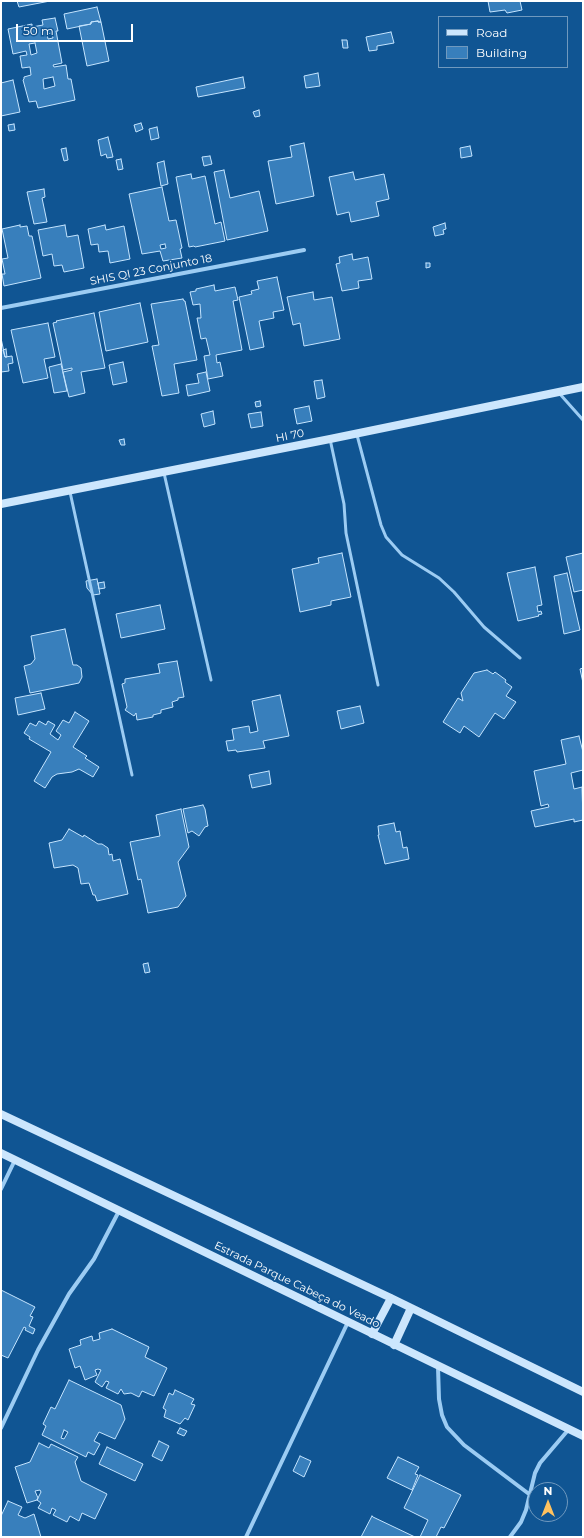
<!DOCTYPE html>
<html>
<head>
<meta charset="utf-8">
<style>
	body { margin:0 }
	#map { position:relative; width:584px; height:1538px; overflow:hidden; background:#105593; font-family:Montserrat,sans-serif }
	canvas { display:block }
	.frame { position:absolute; inset:0; border:2px solid #fff; pointer-events:none }
	.legend { position:absolute; left:438px; top:16px; width:130px; height:52px; box-sizing:border-box; background:#105593; border:1px solid #7099be; margin:0; padding:5px 7px; list-style:none; font-size:12px; color:#fff }
	.legend li { display:flex; align-items:center; gap:8px; height:20px }
	.legend b { width:20px; border:1px solid #7099be }
	.north { position:absolute; left:528px; top:1482px; width:40px; height:40px; box-sizing:border-box; background:#105593; border:1px solid #7099be; border-radius:50%; rotate:0deg; font-size:11px; font-weight:700; line-height:16px; text-align:center; color:#fff }
	.north::after { content:''; display:block; margin:auto; width:14px; height:18px; background:#ffc25f; clip-path:polygon(50% 0,100% 100%,50% 72%,0 100%) }
	.scale { position:absolute; left:16px; top:24px; width:117px; height:18px; box-sizing:border-box; border:2px solid #fff; border-top:0; padding-left:5px; font-size:12px; line-height:14px; white-space:nowrap; color:#fff; -webkit-text-stroke:3px #105593; paint-order:stroke }
</style>
</head>
<body>
<div id="map">
<canvas width="584" height="1538"></canvas>
<div class="frame"></div>
<ul class="legend">
<li><b style="height:5px;background:#cce6fd"></b>Road</li>
<li><b style="height:11px;background:#387fbc"></b>Building</li>
</ul>
<div class="north">N</div>
<div class="scale">50 m</div>
</div>
<script>
const ctx = document.querySelector('canvas').getContext('2d');
ctx.lineJoin = 'round';
function fillPath(path, color) {
  ctx.fillStyle = color;
  ctx.fill(path, 'evenodd');
}
function shape(rows) {
  const path = new Path2D();
  for (const r of rows) {
    path.moveTo(r[0], r[1]);
    for (let i = 2; i < r.length; i += 2) path.lineTo(r[i], r[i + 1]);
  }
  return path;
}
function trace(path, color, width, dash) {
  ctx.strokeStyle = color;
  ctx.lineWidth = width;
  ctx.lineCap = dash ? 'butt' : 'round';
  ctx.setLineDash(dash || []);
  ctx.stroke(path);
}
function write(font, color, halo, rows, align = 'center') {
  ctx.font = font + ' Montserrat,sans-serif';
  ctx.lineWidth = 3.5;
  ctx.setLineDash([]);
  ctx.textBaseline = 'middle';
  ctx.strokeStyle = halo;
  ctx.fillStyle = color;
  for (const [text, x, y, turn = 0] of rows) {
    ctx.save();
    ctx.translate(x, y);
    ctx.rotate((+turn || 0) * Math.PI / 180);
    ctx.textAlign = isNaN(turn) ? turn : align;
    if (halo) ctx.strokeText(text, 0, 0);
    ctx.fillText(text, 0, 0);
    ctx.restore();
  }
}
const building = shape([
	[17,1,50,1,19,7,17,1],
	[488,1,520,1,522,10,507,13,505,10,490,12,488,1],
	[97,7,101,22,98,22,98,21,91,22,91,24,67,29,64,14,97,7],
	[55,18,58,31,56,31,62,63,53,65,54,67,66,65,68,79,71,79,75,100,38,108,36,101,29,102,23,80,24,79,24,77,31,75,30,67,22,68,20,56,27,55,26,51,13,54,8,29,32,24,32,27,43,25,42,20,55,18],
	[52,33,53,38,48,39,47,34,52,33],
	[35,43,37,53,31,55,29,44,35,43],
	[53,77,55,86,44,89,43,79,53,77],
	[98,21,98,22,101,22,109,61,87,66,79,26,91,24,91,22,98,21],
	[391,32,394,43,377,46,377,50,369,51,366,37,391,32],
	[342,40,347,40,348,48,343,48,342,40],
	[318,73,320,86,306,88,304,76,318,73],
	[243,77,245,88,198,97,196,87,243,77],
	[13,80,20,112,1,116,1,83,13,80],
	[259,110,260,116,255,117,253,112,259,110],
	[141,123,143,129,136,132,134,125,141,123],
	[14,124,15,130,9,131,8,125,14,124],
	[157,127,159,138,151,140,149,129,157,127],
	[108,137,113,157,107,158,106,154,101,156,98,140,108,137],
	[304,143,314,196,276,204,268,161,292,157,290,146,304,143],
	[470,146,472,156,461,158,460,148,470,146],
	[66,148,68,160,64,161,61,149,66,148],
	[210,156,212,164,204,166,202,157,210,156],
	[121,159,123,169,118,170,116,160,121,159],
	[164,161,168,184,161,186,157,163,164,161],
	[224,170,230,198,259,191,268,231,227,240,214,172,224,170],
	[353,172,355,180,384,174,389,199,376,202,379,216,351,222,349,212,337,215,329,177,353,172],
	[191,174,192,179,205,176,215,224,221,222,225,241,195,247,194,246,189,247,176,177,191,174],
	[162,187,169,221,176,220,182,248,180,249,182,258,163,261,160,251,142,254,129,194,162,187],
	[165,244,166,248,161,249,160,245,165,244],
	[44,189,45,197,42,198,47,222,34,224,27,192,44,189],
	[445,223,446,229,443,230,444,234,435,236,433,227,445,223],
	[20,225,20,227,27,226,29,236,32,236,41,278,4,286,2,274,5,274,2,259,8,258,2,229,20,225],
	[65,225,67,237,78,235,84,268,64,272,62,265,54,266,52,254,43,256,38,230,65,225],
	[105,225,106,230,124,226,130,259,110,263,108,251,99,252,98,244,91,245,88,229,105,225],
	[352,254,353,260,368,257,372,279,358,281,359,288,342,291,336,264,340,263,339,257,352,254],
	[426,263,430,263,430,267,426,268,426,263],
	[277,277,284,310,273,312,274,318,259,321,264,347,250,350,239,297,252,294,251,291,259,289,257,281,277,277],
	[214,285,215,291,235,287,238,300,233,301,242,350,216,355,217,363,220,362,223,376,208,379,204,356,210,355,206,338,201,339,197,318,201,318,200,304,193,305,190,292,196,291,196,289,214,285],
	[313,292,314,300,332,297,340,339,304,346,300,323,293,325,287,297,313,292],
	[183,299,184,301,185,301,197,360,174,364,179,393,162,396,152,346,159,345,151,304,183,299],
	[140,303,148,342,106,351,99,312,140,303],
	[94,313,105,368,81,372,85,393,69,397,63,372,72,370,72,368,63,370,53,323,57,322,56,321,94,313],
	[48,323,55,357,44,359,48,378,23,383,11,330,48,323],
	[1,338,5,357,12,356,13,363,8,364,9,371,1,372,1,338],
	[6,349,7,357,5,357,3,350,6,349],
	[123,362,127,382,113,385,109,365,123,362],
	[61,364,67,391,54,393,49,367,61,364],
	[206,372,210,391,188,396,186,385,199,383,197,374,206,372],
	[322,380,325,397,317,399,314,381,322,380],
	[260,401,261,406,256,407,255,402,260,401],
	[309,406,312,421,297,424,294,409,309,406],
	[213,411,215,424,204,427,201,414,213,411],
	[261,412,263,426,251,428,248,414,261,412],
	[124,439,125,445,121,445,119,440,124,439],
	[342,553,351,597,331,601,331,605,300,612,292,569,319,563,318,558,342,553],
	[583,553,583,590,574,592,566,557,583,553],
	[535,567,542,605,537,606,538,612,541,611,542,614,538,615,539,616,518,621,507,573,535,567],
	[567,573,580,630,564,634,554,576,567,573],
	[97,579,100,594,93,595,87,588,86,581,97,579],
	[104,582,105,588,99,589,98,583,104,582],
	[160,605,165,629,121,638,116,614,160,605],
	[65,629,73,665,77,665,81,668,82,677,79,683,30,693,24,666,31,664,35,659,31,636,65,629],
	[177,661,184,697,178,698,178,700,172,702,173,707,161,710,161,713,153,715,153,717,137,720,136,713,134,716,125,710,127,707,122,684,125,683,125,679,160,673,158,664,177,661],
	[583,668,583,683,580,669,583,668],
	[487,670,493,674,495,672,506,680,505,682,512,687,506,696,516,702,504,719,495,713,479,737,464,726,460,733,443,722,458,698,463,701,461,693,474,673,487,670],
	[41,693,45,709,18,715,15,698,41,693],
	[280,695,289,736,263,741,265,748,237,752,236,750,228,751,226,741,234,740,232,729,249,726,250,733,258,731,252,701,280,695],
	[360,706,364,723,341,729,337,711,360,706],
	[75,712,89,721,73,747,87,756,85,758,99,767,93,777,79,769,72,772,57,774,52,777,45,788,34,781,51,752,29,739,30,737,24,733,30,723,36,726,39,721,46,725,48,721,55,725,50,734,58,740,61,735,56,731,63,720,69,723,75,712],
	[579,736,583,752,583,770,571,773,574,789,582,787,583,820,574,822,574,819,535,827,531,811,549,807,548,804,541,806,534,771,566,764,561,740,579,736],
	[269,771,271,784,252,788,249,775,269,771],
	[203,805,205,809,208,826,205,827,199,836,192,831,188,833,183,809,203,805],
	[181,809,189,847,178,862,186,896,178,907,148,913,141,879,138,880,130,842,160,836,156,815,181,809],
	[394,823,396,832,400,831,403,848,407,847,409,859,385,864,378,835,379,835,378,826,394,823],
	[69,829,83,837,84,835,98,844,102,844,108,848,109,855,112,854,113,861,120,859,128,894,97,901,95,895,93,895,89,883,81,884,78,868,73,865,54,868,49,843,62,840,69,829],
	[148,963,150,972,145,973,143,964,148,963],
	[1,1290,35,1307,30,1316,33,1317,29,1326,35,1329,33,1334,25,1330,26,1328,24,1327,8,1358,1,1355,1,1290],
	[112,1329,149,1347,145,1357,167,1368,154,1396,142,1391,139,1397,131,1393,124,1394,121,1389,118,1394,106,1388,109,1382,106,1381,102,1387,95,1382,101,1370,98,1369,95,1370,97,1375,85,1380,80,1366,75,1368,69,1349,81,1345,80,1340,92,1336,93,1341,100,1339,99,1333,112,1329],
	[69,1380,121,1405,125,1419,115,1439,99,1432,94,1441,100,1444,94,1455,88,1452,86,1457,42,1435,46,1426,43,1424,51,1407,55,1409,69,1380],
	[64,1430,68,1432,64,1439,61,1438,64,1430],
	[175,1390,194,1399,191,1404,195,1405,188,1420,185,1418,180,1424,164,1417,166,1410,163,1408,169,1393,173,1395,175,1390],
	[180,1428,187,1431,184,1436,177,1433,180,1428],
	[159,1441,169,1446,162,1461,152,1456,159,1441],
	[39,1443,49,1448,51,1444,78,1457,75,1462,81,1481,107,1494,95,1519,82,1513,79,1521,70,1516,67,1522,53,1515,56,1510,52,1508,50,1514,38,1508,41,1503,37,1500,41,1492,40,1490,35,1491,38,1498,37,1500,27,1503,15,1467,30,1462,39,1443],
	[107,1447,143,1464,135,1481,99,1464,107,1447],
	[300,1456,311,1461,304,1477,293,1471,300,1456],
	[398,1457,419,1467,415,1474,418,1475,412,1490,387,1478,398,1457],
	[420,1475,461,1495,444,1528,441,1527,436,1537,420,1537,428,1520,404,1508,420,1475],
	[8,1501,22,1507,18,1515,25,1518,34,1514,41,1537,1,1537,1,1516,8,1501],
	[372,1516,373,1517,415,1537,361,1537,372,1516]
]);
fillPath(building, '#387fbc');
trace(building, '#c4e4fe', 1);
trace(shape([
	[559,393,583,420],
	[357,435,381,525,386,537,402,555,439,578,454,592,484,627,520,658],
	[330,439,344,504,346,533,378,685],
	[164,473,211,680],
	[70,492,132,775]
]), '#9cccf3', 3);
trace(shape([
	[1,308,304,250],
	[1,1189,15,1160],
	[438,1367,439,1399,442,1415,447,1427,464,1445,529,1494],
	[1,1428,38,1350,69,1294,94,1259,119,1211],
	[246,1537,348,1322],
	[510,1537,521,1522,526,1510,535,1473,540,1463,569,1429]
]), '#9cccf3', 4);
trace(shape([
	[1,504,330,439,583,387],
	[1,1114,391,1298,583,1392],
	[1,1153,583,1436],
	[372,1334,391,1298],
	[394,1345,411,1308]
]), '#cce6fd', 8);
write('11px', '#fff', '#105593', [
	["SHIS QI 23 Conjunto 18",151,270,-11],
	["HI 70",290,436,-11],
	["Estrada Parque Cabeça do Veado",297,1285,26]
]);
</script>
</body>
</html>
